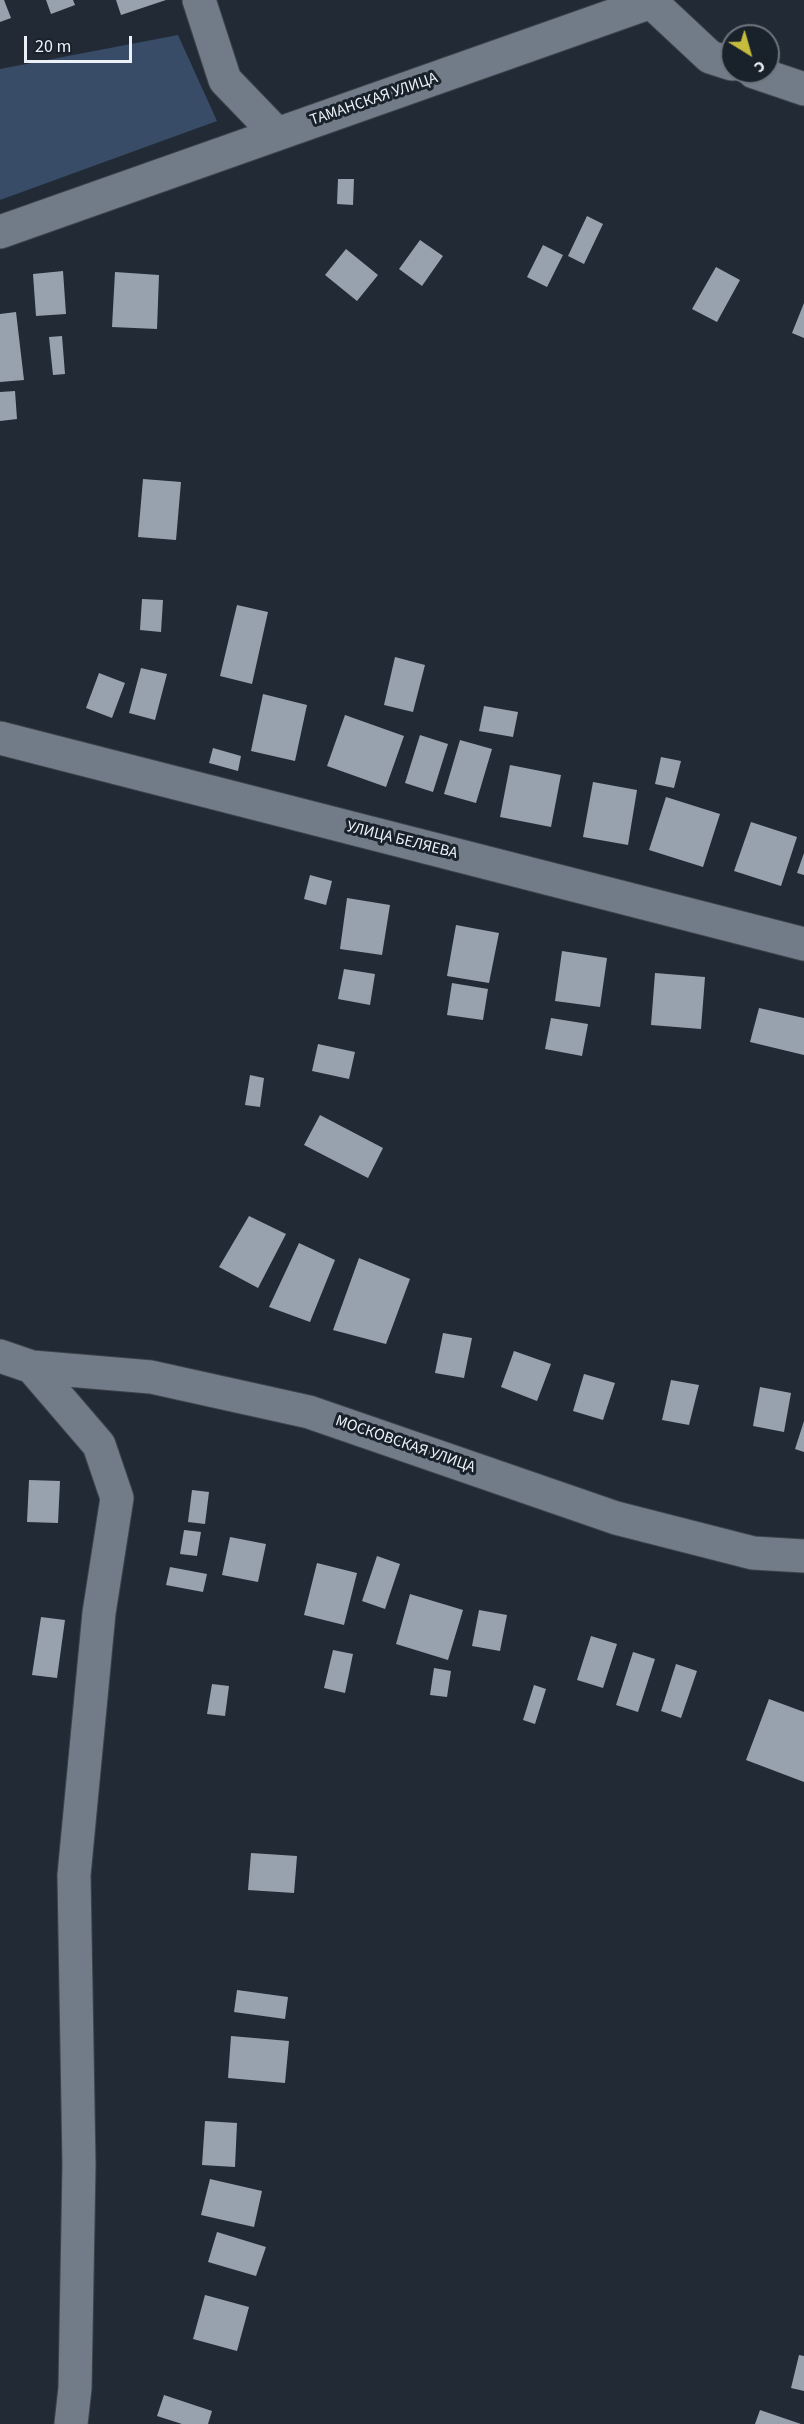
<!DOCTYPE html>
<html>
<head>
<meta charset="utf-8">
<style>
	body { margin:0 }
	#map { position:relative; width:804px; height:2424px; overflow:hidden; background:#222a35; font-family:"Source Sans 3",sans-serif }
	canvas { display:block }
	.north { position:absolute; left:720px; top:24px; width:60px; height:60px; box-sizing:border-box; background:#19212b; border:2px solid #6d747d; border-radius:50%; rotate:143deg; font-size:16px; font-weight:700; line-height:24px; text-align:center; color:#ecf1f8 }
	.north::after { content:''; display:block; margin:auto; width:21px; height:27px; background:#c5bc3d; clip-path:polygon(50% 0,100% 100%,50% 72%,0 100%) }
	.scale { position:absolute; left:24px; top:36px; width:108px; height:27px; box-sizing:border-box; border:3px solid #ecf1f8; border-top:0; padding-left:8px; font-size:18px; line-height:21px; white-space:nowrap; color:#ecf1f8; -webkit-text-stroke:4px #19212b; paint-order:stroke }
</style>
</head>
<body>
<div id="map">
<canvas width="804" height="2424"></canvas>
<div class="north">С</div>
<div class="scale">20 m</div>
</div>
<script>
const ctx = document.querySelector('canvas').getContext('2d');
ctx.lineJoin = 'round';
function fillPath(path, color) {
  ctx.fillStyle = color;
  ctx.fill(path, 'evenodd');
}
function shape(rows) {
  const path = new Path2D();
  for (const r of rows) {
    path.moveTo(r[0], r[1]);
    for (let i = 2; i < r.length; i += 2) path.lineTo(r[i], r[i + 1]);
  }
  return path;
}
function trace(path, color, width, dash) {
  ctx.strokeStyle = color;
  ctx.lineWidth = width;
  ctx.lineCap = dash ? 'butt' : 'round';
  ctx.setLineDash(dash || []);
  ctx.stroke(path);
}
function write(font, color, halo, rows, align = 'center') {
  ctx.font = font + ' "Source Sans 3",sans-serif';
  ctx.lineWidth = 6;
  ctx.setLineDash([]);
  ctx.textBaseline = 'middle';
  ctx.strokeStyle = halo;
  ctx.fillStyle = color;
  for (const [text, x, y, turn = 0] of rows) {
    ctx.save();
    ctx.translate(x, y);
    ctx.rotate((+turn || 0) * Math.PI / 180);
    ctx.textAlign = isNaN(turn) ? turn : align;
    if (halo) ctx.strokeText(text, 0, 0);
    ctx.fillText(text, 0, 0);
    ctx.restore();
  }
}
fillPath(shape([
	[178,35,217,121,0,200,0,69]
]), '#384c67');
fillPath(shape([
	[0,0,4,0,11,18,0,22],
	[46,0,73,0,75,5,51,14],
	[116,0,166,0,121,15],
	[338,179,354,179,353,205,337,204],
	[587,216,603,224,584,264,568,256],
	[420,240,443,256,422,286,399,269],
	[543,245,563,255,547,287,527,277],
	[346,249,378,275,357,301,325,275],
	[716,267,740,280,717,322,692,309],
	[63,271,66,314,36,316,33,274],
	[115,272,159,275,157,329,112,327],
	[804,303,804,338,792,333],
	[16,312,24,380,0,382,0,314],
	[62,336,65,374,53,375,49,337],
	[15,391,17,419,0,421,0,392],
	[143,479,181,482,176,540,138,537],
	[142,599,163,600,161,632,140,630],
	[237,605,268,612,252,684,220,676],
	[395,657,425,665,413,712,384,705],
	[141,668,167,674,155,720,129,713],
	[99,673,125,683,112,718,86,708],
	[263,694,307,705,295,761,251,751],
	[484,706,518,712,513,737,479,731],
	[345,715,404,736,386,787,327,766],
	[420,735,448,744,433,792,405,783],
	[460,740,492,749,476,803,444,794],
	[213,748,241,756,238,771,209,763],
	[661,757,681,761,674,788,655,784],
	[510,765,561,775,551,827,500,817],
	[593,782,637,790,628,845,583,837],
	[666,797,720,814,703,867,649,850],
	[751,822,797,837,781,886,734,871],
	[804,853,804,875,797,873],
	[310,875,332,881,326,905,304,899],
	[347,898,390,905,382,955,340,949],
	[456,925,499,933,489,983,447,976],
	[562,951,607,958,600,1007,555,1001],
	[344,969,375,974,370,1005,338,999],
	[655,973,705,977,701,1029,651,1025],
	[452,983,488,989,483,1020,447,1015],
	[759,1008,804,1018,804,1055,750,1042],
	[551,1018,588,1024,582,1056,545,1049],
	[318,1044,355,1052,349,1079,312,1071],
	[250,1075,264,1078,260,1107,245,1105],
	[320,1115,383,1148,368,1178,304,1145],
	[249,1216,286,1234,258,1288,219,1267],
	[299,1243,335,1260,310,1322,269,1307],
	[359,1258,410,1279,386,1344,333,1330],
	[443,1333,472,1338,464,1378,435,1373],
	[514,1351,551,1364,537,1401,501,1387],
	[584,1374,615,1383,603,1420,573,1411],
	[671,1380,699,1385,689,1425,662,1420],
	[760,1387,791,1393,784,1432,753,1426],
	[804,1421,804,1452,795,1449],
	[29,1480,60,1481,58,1523,27,1522],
	[192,1490,209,1492,205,1524,188,1522],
	[184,1530,201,1532,197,1556,180,1554],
	[230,1537,266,1544,258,1582,222,1575],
	[377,1556,400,1564,385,1609,362,1601],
	[317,1563,357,1573,344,1625,304,1615],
	[170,1567,207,1574,203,1592,166,1585],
	[410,1594,463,1610,448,1660,396,1644],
	[479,1610,507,1615,500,1651,472,1646],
	[41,1617,65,1620,57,1678,32,1675],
	[591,1636,617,1644,603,1688,577,1680],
	[333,1650,353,1654,345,1693,324,1688],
	[633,1652,655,1659,638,1712,616,1705],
	[676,1664,697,1671,681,1718,661,1711],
	[434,1668,451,1671,447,1697,430,1695],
	[212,1684,229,1686,225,1716,207,1714],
	[534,1685,546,1689,535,1724,523,1720],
	[769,1699,804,1712,804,1782,746,1760],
	[251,1853,297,1856,294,1893,248,1890],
	[237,1990,288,1997,285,2019,234,2012],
	[231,2036,289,2041,285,2083,228,2078],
	[205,2121,237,2123,235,2167,202,2165],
	[210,2179,262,2191,254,2227,201,2215],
	[217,2232,266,2247,256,2276,208,2262],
	[205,2295,249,2307,237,2351,193,2339],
	[799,2355,804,2356,804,2391,791,2388],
	[164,2395,212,2411,208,2424,182,2424,157,2416],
	[760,2410,801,2424,755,2424]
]), '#98a2af');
const minor = shape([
	[199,0,225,80,277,134],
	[649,0,710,57,732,64],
	[754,72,804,89],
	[0,232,657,0],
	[0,738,804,944],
	[0,1356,32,1367,151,1377,309,1412,616,1518,753,1553,804,1556],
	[32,1367,99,1445,117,1498,99,1613,74,1875,79,2165,75,2388,71,2424]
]);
trace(minor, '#3d444c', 35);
trace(minor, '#727c88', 33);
write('16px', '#ecf1f8', '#19212b', [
	["ТАМАНСКАЯ УЛИЦА",374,100,-19],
	["УЛИЦА БЕЛЯЕВА",402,841,14],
	["МОСКОВСКАЯ УЛИЦА",405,1445,19]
]);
</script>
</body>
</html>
